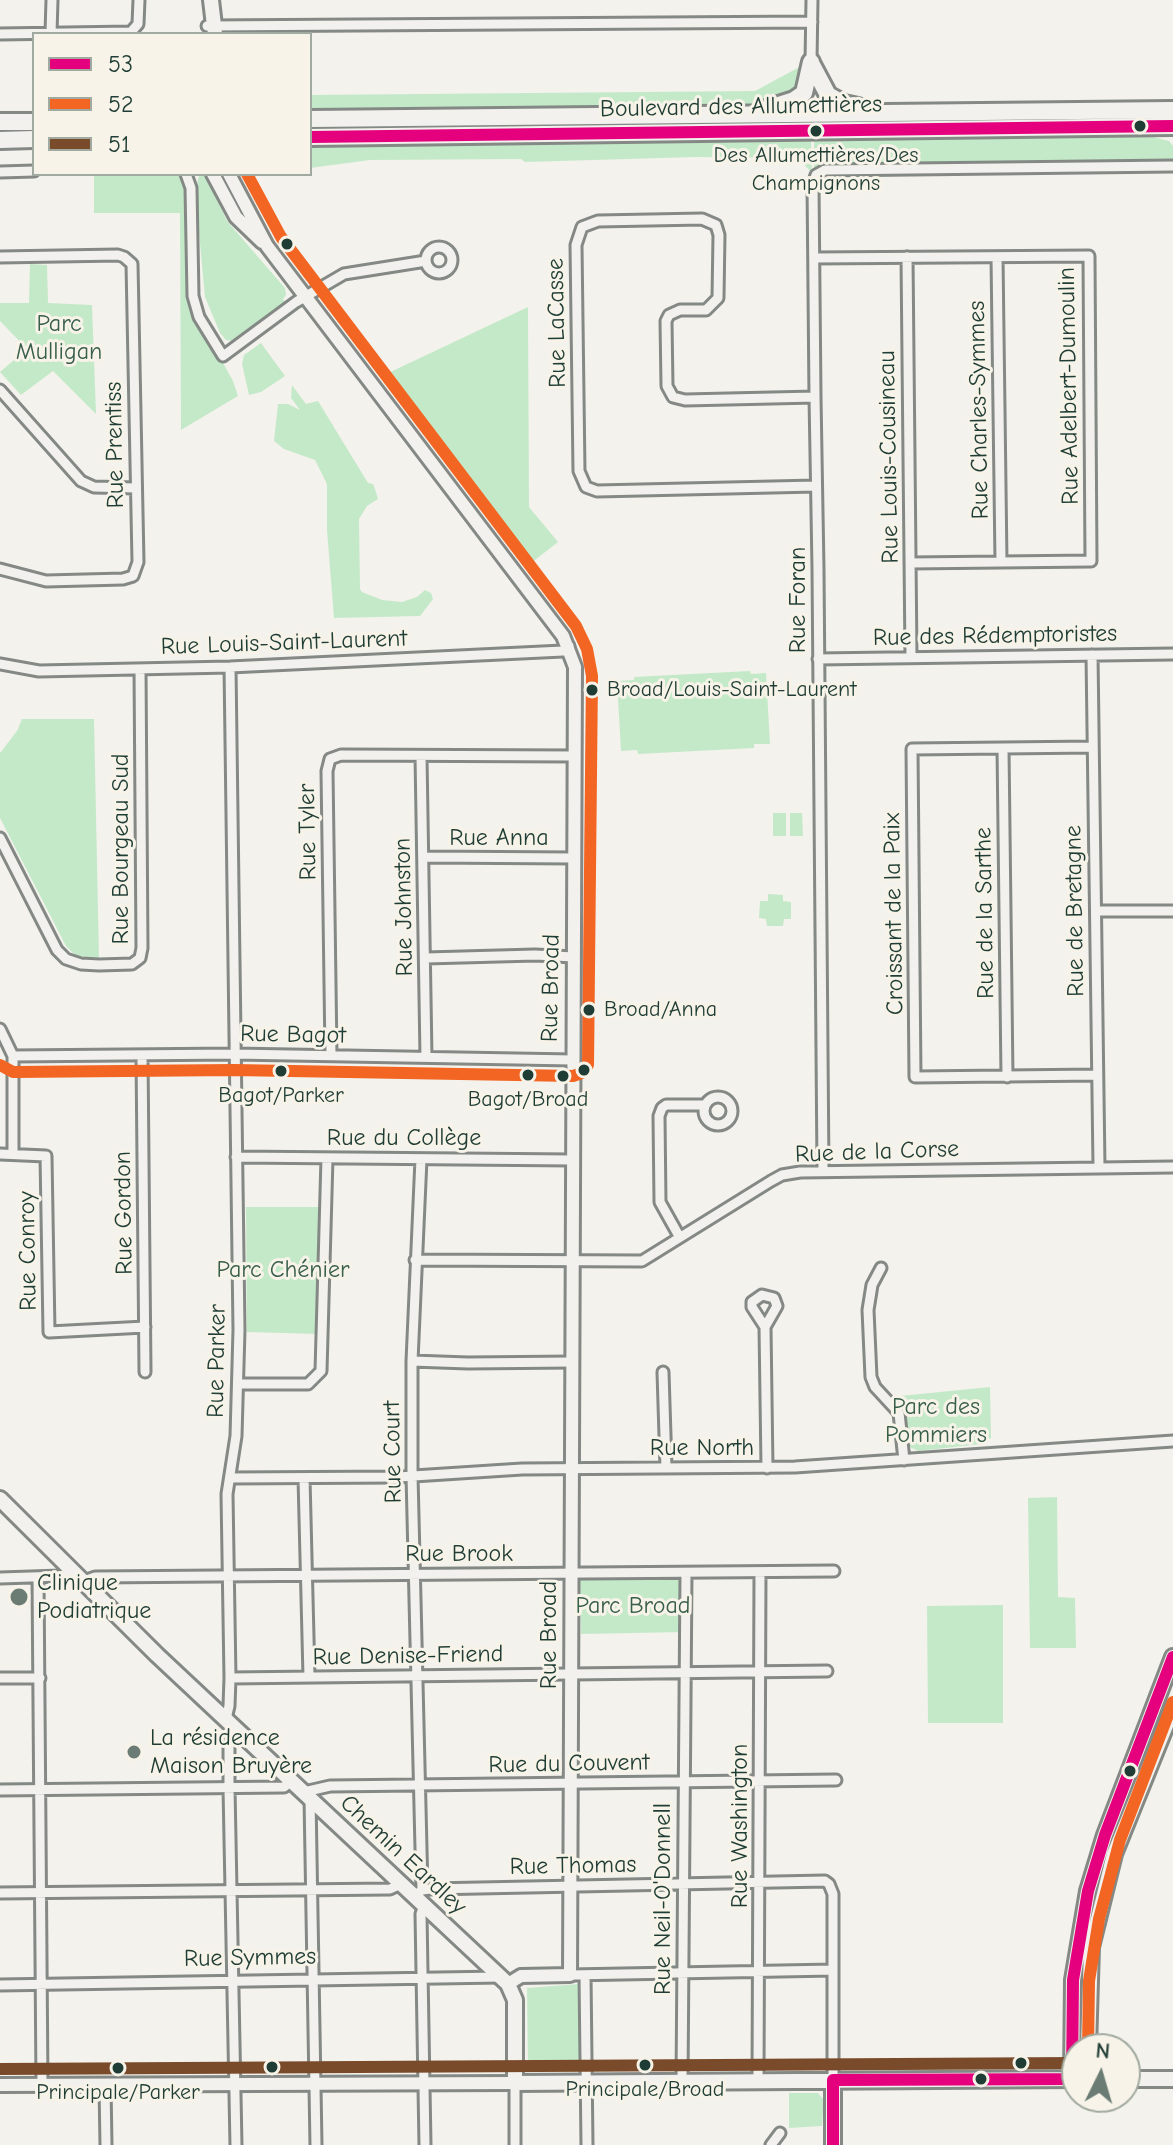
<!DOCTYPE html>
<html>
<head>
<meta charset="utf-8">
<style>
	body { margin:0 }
	#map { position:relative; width:1173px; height:2145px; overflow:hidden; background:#f4f2ec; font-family:"Comic Neue",sans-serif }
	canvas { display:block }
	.legend { position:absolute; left:32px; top:32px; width:280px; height:144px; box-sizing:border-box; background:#f7f3e8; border:2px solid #a1aaa0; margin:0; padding:10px 14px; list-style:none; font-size:24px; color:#1f3d34 }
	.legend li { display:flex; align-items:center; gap:16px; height:40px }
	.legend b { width:40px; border:2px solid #a1aaa0 }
	.north { position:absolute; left:1061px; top:2033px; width:80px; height:80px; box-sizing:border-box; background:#f7f3e8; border:2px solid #a1aaa0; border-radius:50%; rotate:5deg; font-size:22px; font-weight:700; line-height:32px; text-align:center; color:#1f3d34 }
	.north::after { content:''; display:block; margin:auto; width:28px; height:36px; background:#6a7c74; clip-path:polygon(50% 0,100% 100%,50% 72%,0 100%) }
</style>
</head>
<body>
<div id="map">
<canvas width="1173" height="2145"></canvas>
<ul class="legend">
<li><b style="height:10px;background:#e5007d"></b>53</li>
<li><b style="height:10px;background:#f26522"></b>52</li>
<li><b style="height:10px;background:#7a4b2a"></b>51</li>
</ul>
<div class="north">N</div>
</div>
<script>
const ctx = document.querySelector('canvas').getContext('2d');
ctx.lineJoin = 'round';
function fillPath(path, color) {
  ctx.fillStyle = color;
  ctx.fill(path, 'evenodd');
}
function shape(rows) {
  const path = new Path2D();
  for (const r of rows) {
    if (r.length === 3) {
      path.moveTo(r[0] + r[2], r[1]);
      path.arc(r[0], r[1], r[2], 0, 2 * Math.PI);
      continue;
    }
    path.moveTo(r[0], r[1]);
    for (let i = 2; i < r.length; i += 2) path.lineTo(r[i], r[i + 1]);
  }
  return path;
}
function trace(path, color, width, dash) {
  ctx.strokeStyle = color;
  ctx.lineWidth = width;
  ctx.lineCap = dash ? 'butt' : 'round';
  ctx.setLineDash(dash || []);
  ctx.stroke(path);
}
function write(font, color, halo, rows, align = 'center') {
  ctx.font = font + ' "Comic Neue",sans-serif';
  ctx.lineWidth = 6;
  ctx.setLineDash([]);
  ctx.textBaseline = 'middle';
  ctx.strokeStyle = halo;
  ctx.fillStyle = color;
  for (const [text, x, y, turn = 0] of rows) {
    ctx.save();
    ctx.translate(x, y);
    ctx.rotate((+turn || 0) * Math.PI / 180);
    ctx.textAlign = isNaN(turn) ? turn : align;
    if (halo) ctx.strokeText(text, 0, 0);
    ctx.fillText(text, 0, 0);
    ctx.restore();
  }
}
fillPath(shape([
	[807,63,806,84,774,106,310,113,310,95,755,91],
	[810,120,810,127,336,132,336,128,398,123],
	[1149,136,1169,141,1173,146,1173,160,1168,164,826,166,814,170,814,140],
	[811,140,812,173,798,158,696,157,525,162,521,159,370,160,310,168,310,145],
	[174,174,184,178,187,189,188,292,194,322,212,343,233,381,238,396,181,430,180,213,94,213,94,176],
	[205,174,227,221,285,288,286,295,283,299,285,302,239,342,226,340,220,333,205,297,195,190,199,176],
	[30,264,47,265,48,303,92,305,96,414,53,371,21,395,0,372,27,349,0,321,0,303,29,303],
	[528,307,529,507,558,542,526,567,384,375],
	[261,343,285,376,261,392,249,395,242,364,244,355],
	[292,385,306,404,318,401,368,483,373,484,376,492,378,499,367,506,359,519,360,589,362,592,382,600,402,602,417,597,425,590,431,593,433,599,420,616,334,618,327,530,327,484,315,460,284,449,274,441,278,404,288,404,300,410,291,398],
	[750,671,751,674,766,673,770,744,754,744,754,748,638,754,637,750,621,751,617,681,634,680,634,677],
	[22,719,94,719,99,959,78,958,66,946,0,818,0,753,17,731],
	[773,813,786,813,786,836,773,836],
	[790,813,802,813,803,836,790,836],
	[768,894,783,895,783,901,791,902,791,919,784,919,783,926,767,926,766,919,759,918,760,901,768,901],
	[246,1207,322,1207,319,1334,247,1332],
	[990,1387,991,1438,981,1444,918,1451,908,1446,903,1412,890,1397],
	[1057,1497,1058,1597,1075,1598,1076,1648,1030,1648,1028,1498],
	[580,1579,686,1579,686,1632,581,1634],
	[1003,1605,1003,1723,928,1723,927,1606],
	[579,1984,579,2072,528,2070,527,1988],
	[789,2093,818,2093,824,2100,822,2126,789,2128]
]), '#c4e9c9');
const minor = shape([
	[207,26,812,22],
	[51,33,52,0],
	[0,34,131,32,138,24,139,0],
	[811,62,812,0],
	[0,172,34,171],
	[186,174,191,188,193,296,199,317,223,356,296,302,344,274,426,261],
	[439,260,13],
	[0,257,118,255,124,257,132,264,138,562,133,576,123,579,46,581,0,569],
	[907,257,911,657],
	[997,257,1001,562],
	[814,258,1089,256,1091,561,910,563],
	[0,390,81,481,94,487,136,488],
	[815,397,685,400,673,397,667,386,666,321,669,315,680,310,706,310,718,298,719,235,716,225,702,219,598,221,582,227,576,245,579,471,586,487,597,491,816,486],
	[1092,655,1099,1167],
	[818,659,1173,654],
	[0,664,39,671,230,667,563,651,569,646],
	[1093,747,912,749,915,1077,1097,1075],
	[1003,748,1007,1077],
	[421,756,426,1057],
	[0,838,57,950,66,959,81,964,99,965,132,964,140,958,142,948,140,669],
	[424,857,574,858],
	[1096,911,1173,911],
	[426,958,535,955,574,957],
	[0,1029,13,1056,13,1154],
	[142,1055,145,1372],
	[331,1055,327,771,330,759,341,755,575,756],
	[13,1056,234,1054,573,1060],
	[718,1111,14],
	[0,1154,46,1156,49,1332,145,1327],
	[236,1157,572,1160],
	[421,1159,412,1361,412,1475,422,1890],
	[823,1170,818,569,815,397,813,184,816,175,825,170,1173,166],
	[679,1236,660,1202,659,1116,662,1108,666,1105,705,1105],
	[415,1260,642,1261,771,1181,782,1175,800,1172,1173,1167],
	[881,1268,872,1285,868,1310,871,1377,875,1387,899,1413,904,1460],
	[765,1327,752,1307,752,1302,762,1295,774,1298,777,1306,765,1327,767,1468],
	[412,1361,468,1363,572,1362],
	[663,1372,666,1468],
	[238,1384,308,1384,321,1371,327,1158],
	[230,1478,398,1477,522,1469,795,1467,1173,1441],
	[304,1478,309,1677],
	[38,1577,42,2085],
	[0,1578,61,1576,74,1570],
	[84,1581,95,1577,834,1571],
	[0,1678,40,1678],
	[230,1678,827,1671],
	[226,1719,229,1706,230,1678,227,1494,236,1436,239,1330,230,667],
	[232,1725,229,1742,229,1788,236,2145],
	[0,1790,284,1787,291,1781],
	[304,1792,330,1786,836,1780],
	[310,1798,316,2145],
	[0,1893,390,1889,401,1884],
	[417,1894,422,1890,430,1889,825,1881,829,1884,833,1894,833,2080],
	[424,1905,421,1914,425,2145],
	[570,1975,833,1970],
	[585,1975,587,2145],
	[0,1985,501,1977],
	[758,2081,760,1572],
	[682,2082,686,1573],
	[105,2086,106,2145],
	[515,2145,515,2083],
	[771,2145,780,2133]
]);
const tertiary = shape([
	[213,174,236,217,262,242],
	[229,174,267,246,563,636,575,667,570,1975,521,1976,508,1984],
	[0,2085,515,2083]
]);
const secondary = shape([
	[211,0,215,34],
	[0,1499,157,1655,508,1984,515,2000,515,2083,1077,2079],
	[1088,2049,1091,1947,1114,1854,1173,1708],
	[1072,2079,1073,1980,1088,1891,1105,1835,1173,1657],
	[1125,2079,1173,2079],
	[833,2080,833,2145]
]);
const trunk = shape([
	[811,63,828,95,844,104,858,107],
	[769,108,794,100,804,93,811,62],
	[310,119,1173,110],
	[0,122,34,122],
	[310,137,1173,126],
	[0,140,34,139]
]);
trace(minor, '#848985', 15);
trace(tertiary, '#848985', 18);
trace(secondary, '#848985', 20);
trace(trunk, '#848985', 22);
trace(minor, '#f2f1ed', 9);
trace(tertiary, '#f2f1ed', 12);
trace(secondary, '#f2f1ed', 14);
trace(trunk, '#f2f1ed', 16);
trace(shape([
	[310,137,1173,126],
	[1072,2079,1073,1980,1088,1891,1105,1835,1173,1657],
	[833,2145,833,2080,1077,2079]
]), '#e5007d', 12);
trace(shape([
	[0,1065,13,1072,234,1070,573,1076,582,1073,588,1065,592,676,587,649,576,626,281,237,247,174],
	[1088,2049,1089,1981,1099,1919,1120,1840,1173,1702]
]), '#f26522', 12);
trace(shape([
	[0,2069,1077,2063]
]), '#7a4b2a', 12);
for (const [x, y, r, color] of [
	[1140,126,7,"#1f3d34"],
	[816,131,7,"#1f3d34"],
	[287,244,7,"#1f3d34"],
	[592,690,7,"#1f3d34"],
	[589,1010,7,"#1f3d34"],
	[584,1070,7,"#1f3d34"],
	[281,1071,7,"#1f3d34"],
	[528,1075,7,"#1f3d34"],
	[563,1076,7,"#1f3d34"],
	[19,1597,10,"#6a7c74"],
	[134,1752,8,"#6a7c74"],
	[1130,1771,7,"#1f3d34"],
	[1021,2063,7,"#1f3d34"],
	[645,2065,7,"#1f3d34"],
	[272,2067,7,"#1f3d34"],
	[118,2068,7,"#1f3d34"],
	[981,2079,7,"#1f3d34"]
]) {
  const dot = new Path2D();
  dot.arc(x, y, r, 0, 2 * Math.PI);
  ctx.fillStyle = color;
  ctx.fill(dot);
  trace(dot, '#f7f3e8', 3);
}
write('22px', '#1f3d34', '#f7f3e8', [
	["Des Allumettières/Des",816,156],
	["Champignons",816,184],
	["Broad/Louis-Saint-Laurent",607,690,"left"],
	["Broad/Anna",604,1010,"left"],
	["Bagot/Parker",281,1096],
	["Bagot/Broad",528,1100],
	["Principale/Broad",645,2090],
	["Principale/Parker",118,2093]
]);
write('24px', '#1f3d34', '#f7f3e8', [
	["Boulevard des Allumettières",741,107,-1],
	["Rue LaCasse",557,323,-91],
	["Rue Adelbert-Dumoulin",1069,386,-91],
	["Rue Charles-Symmes",979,410,-91],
	["Rue Prentiss",115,445,-91],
	["Rue Louis-Cousineau",889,457,-91],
	["Rue Foran",798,600,-90],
	["Rue des Rédemptoristes",995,636,-1],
	["Rue Louis-Saint-Laurent",284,643,-2],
	["Rue Tyler",308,832,-91],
	["Rue Anna",499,838],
	["Rue Bourgeau Sud",121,849,-90],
	["Rue Johnston",404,907,-91],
	["Rue de Bretagne",1075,911,-91],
	["Rue de la Sarthe",985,913,-91],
	["Croissant de la Paix",894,914,-91],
	["Rue Broad",551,988,-89],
	["Rue Bagot",293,1035,1],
	["Rue du Collège",404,1138],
	["Rue de la Corse",877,1152,-2],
	["Rue Gordon",124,1213,-91],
	["Rue Conroy",28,1251,-91],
	["Rue Parker",217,1361,-89],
	["Rue North",702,1448],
	["Rue Court",393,1452,-91],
	["Rue Brook",459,1554],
	["Rue Broad",549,1635,-90],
	["Rue Denise-Friend",408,1656,-1],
	["Rue du Couvent",569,1764,-1],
	["Rue Washington",740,1826,-90],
	["Chemin Eardley",403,1855,43],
	["Rue Thomas",573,1866,-1],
	["Rue Neil-O'Donnell",663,1899,-90],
	["Rue Symmes",250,1958,-1]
]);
write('24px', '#385e4c', '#f7f3e8', [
	["Parc",59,324],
	["Mulligan",59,352],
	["Parc Chénier",283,1270],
	["Parc des",936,1407],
	["Pommiers",936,1435],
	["Parc Broad",633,1606]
]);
write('24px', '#1f3d34', '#f7f3e8', [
	["Clinique",37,1583],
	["Podiatrique",37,1611],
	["La résidence",150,1738],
	["Maison Bruyère",150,1766]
], 'left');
</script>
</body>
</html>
